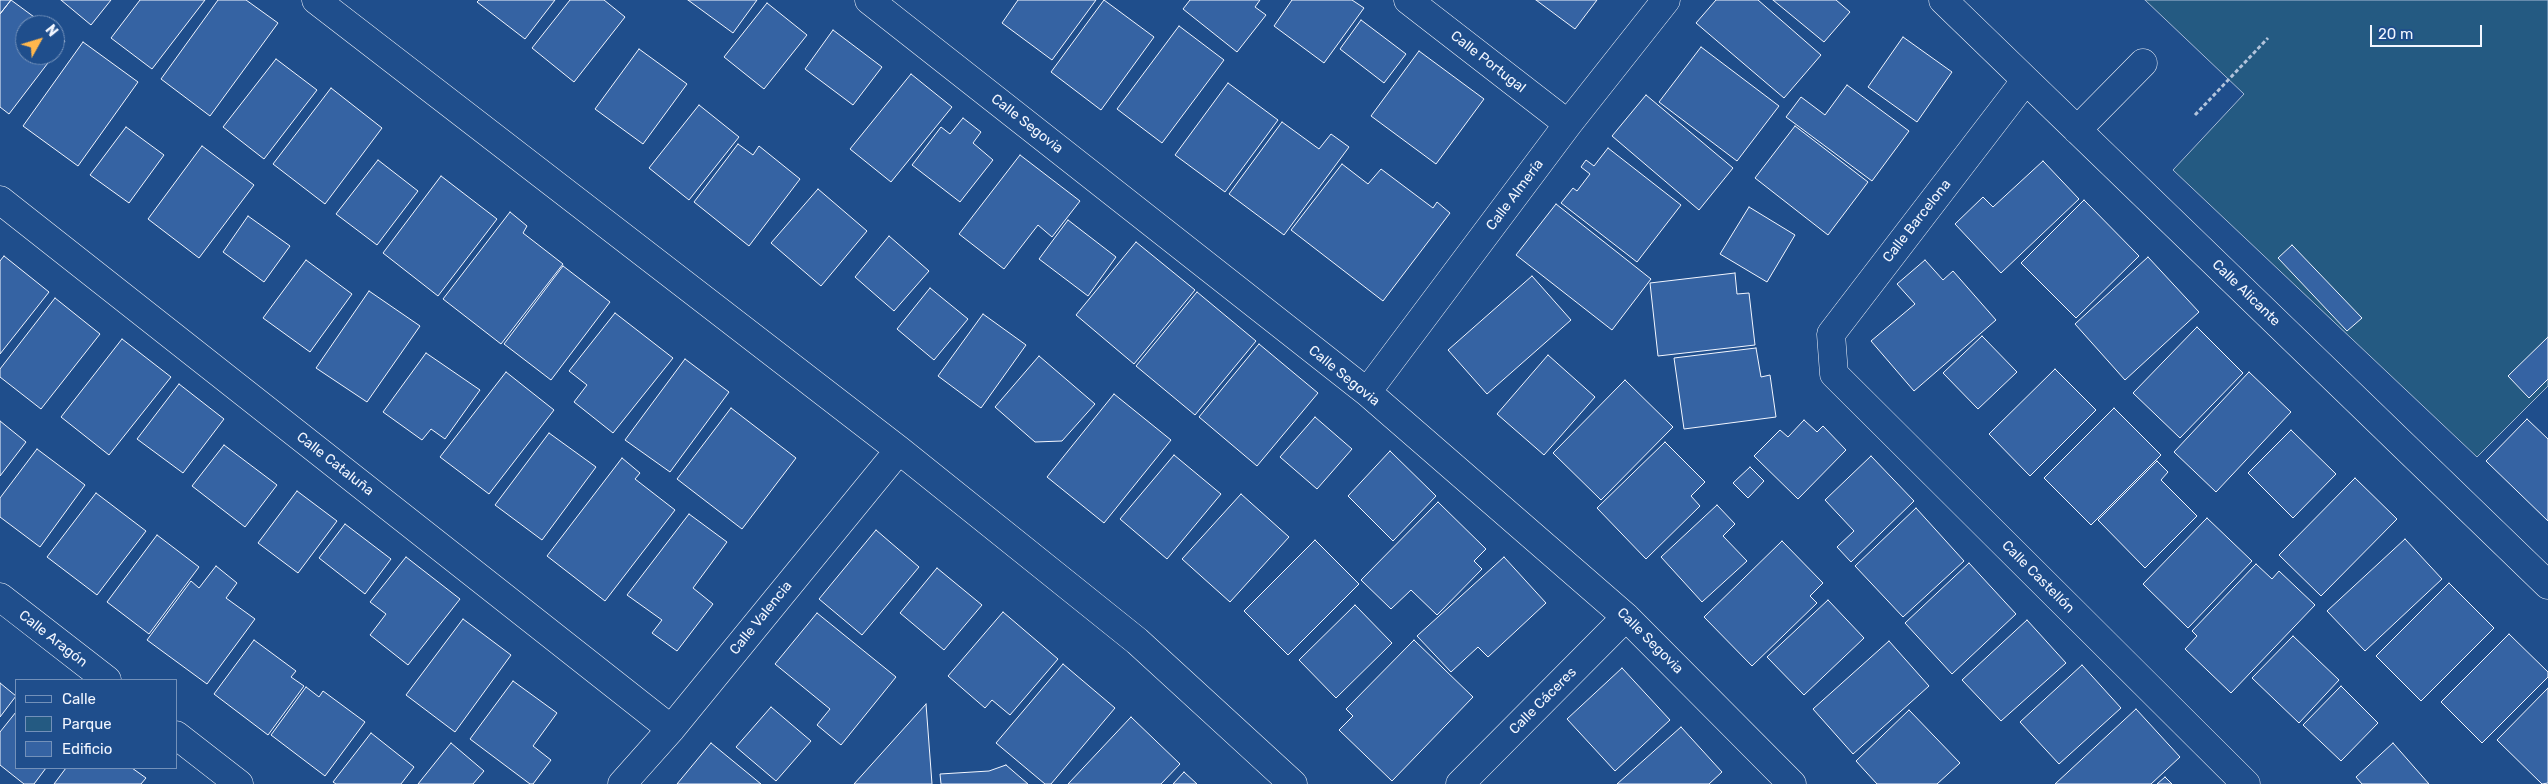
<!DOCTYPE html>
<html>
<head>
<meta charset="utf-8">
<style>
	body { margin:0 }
	#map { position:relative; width:2548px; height:784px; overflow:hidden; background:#1f4e8c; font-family:Rubik,sans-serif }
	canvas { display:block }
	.legend { position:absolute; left:15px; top:679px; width:162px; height:90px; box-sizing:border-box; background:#1f4e8c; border:1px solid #7391ba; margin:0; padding:6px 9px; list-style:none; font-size:15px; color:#f2f6ff }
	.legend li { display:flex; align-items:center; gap:10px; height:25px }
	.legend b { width:25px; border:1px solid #7391ba }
	.north { position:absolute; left:15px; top:15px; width:50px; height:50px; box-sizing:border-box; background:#1f4e8c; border:1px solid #7391ba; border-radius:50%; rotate:51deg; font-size:14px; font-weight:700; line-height:20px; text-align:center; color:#f2f6ff }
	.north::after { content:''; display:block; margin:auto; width:18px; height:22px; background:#ffb74d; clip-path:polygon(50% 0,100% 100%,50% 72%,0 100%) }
	.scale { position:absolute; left:2370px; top:25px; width:112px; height:22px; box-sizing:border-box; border:2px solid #f2f6ff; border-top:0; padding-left:6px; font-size:15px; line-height:18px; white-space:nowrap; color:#f2f6ff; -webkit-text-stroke:4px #1f4e8c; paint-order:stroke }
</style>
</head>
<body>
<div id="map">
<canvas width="2548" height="784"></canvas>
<ul class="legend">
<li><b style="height:6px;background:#1f4e8c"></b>Calle</li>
<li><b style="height:14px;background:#245a82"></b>Parque</li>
<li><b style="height:14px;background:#3563a3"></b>Edificio</li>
</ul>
<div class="north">N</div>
<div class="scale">20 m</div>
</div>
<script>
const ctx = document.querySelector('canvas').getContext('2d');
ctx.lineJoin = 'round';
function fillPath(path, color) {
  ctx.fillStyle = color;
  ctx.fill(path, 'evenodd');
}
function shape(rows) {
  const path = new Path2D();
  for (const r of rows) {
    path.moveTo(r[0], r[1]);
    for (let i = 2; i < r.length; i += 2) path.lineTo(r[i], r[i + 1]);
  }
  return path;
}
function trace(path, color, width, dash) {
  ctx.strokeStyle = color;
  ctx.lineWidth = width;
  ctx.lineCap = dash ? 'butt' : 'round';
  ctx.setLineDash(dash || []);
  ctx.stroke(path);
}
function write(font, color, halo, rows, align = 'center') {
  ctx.font = font + ' Rubik,sans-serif';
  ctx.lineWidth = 4;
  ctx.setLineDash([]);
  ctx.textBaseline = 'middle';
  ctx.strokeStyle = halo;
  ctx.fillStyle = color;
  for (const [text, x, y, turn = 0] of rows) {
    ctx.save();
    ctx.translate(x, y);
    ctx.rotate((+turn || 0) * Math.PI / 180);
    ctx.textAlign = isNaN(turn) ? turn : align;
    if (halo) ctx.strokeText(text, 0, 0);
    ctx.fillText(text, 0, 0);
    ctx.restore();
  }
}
const green = shape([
	[2145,0,2548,0,2548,386,2477,457,2173,170,2244,94,2145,0]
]);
fillPath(green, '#245a82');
trace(green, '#a8bbd7', 1);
const building = shape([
	[0,0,11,0,0,14,0,0],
	[11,0,45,25,25,25,25,55,54,55,9,114,0,107,0,14,11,0],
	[61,0,111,0,91,25,61,0],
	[140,0,205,0,152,69,111,38,140,0],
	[218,0,246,0,278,23,210,116,161,79,218,0],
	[479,0,555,0,525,39,477,2,479,0],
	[570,0,604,0,625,17,574,82,532,48,570,0],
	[688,0,757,0,733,33,688,0],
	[1018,0,1096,0,1052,60,1002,23,1018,0],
	[1104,0,1154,37,1101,110,1051,72,1104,0],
	[1190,0,1260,0,1255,7,1266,15,1237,52,1183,9,1190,0],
	[1292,0,1352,0,1364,8,1324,63,1274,26,1292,0],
	[1536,0,1597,0,1575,29,1536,0],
	[1716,0,1758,0,1821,55,1784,98,1696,23,1716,0],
	[1773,0,1836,0,1850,12,1824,42,1773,0],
	[767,3,807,35,764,89,724,57,767,3],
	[1361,20,1406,54,1384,83,1340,49,1361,20],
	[1179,26,1224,60,1162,143,1117,109,1179,26],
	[833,30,882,67,853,105,805,69,833,30],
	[55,33,65,41,55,54,55,33],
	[1903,37,1952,72,1917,122,1868,87,1903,37],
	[83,42,138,82,78,166,23,126,83,42],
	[1701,47,1779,106,1737,161,1659,102,1701,47],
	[639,49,687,84,643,144,595,109,639,49],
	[1419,51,1484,99,1436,164,1371,116,1419,51],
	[276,59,317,90,264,159,223,127,276,59],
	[911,74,952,107,891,182,850,149,911,74],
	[1228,83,1278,120,1225,192,1175,155,1228,83],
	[1847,85,1909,131,1872,181,1786,117,1801,97,1825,115,1847,85],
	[331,88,382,128,325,204,273,164,331,88],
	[1646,95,1733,168,1699,210,1612,136,1646,95],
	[699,105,739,137,689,200,649,168,699,105],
	[963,118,981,132,973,143,993,160,960,202,912,165,941,127,950,134,963,118],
	[1282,122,1319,149,1331,134,1349,147,1284,235,1229,194,1282,122],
	[1795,126,1868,182,1828,235,1755,178,1795,126],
	[126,127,164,155,129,203,90,175,126,127],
	[738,144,753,155,759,146,800,179,749,246,694,202,738,144],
	[202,146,254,185,199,258,148,219,202,146],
	[1608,148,1681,205,1637,262,1561,203,1573,188,1577,191,1590,174,1581,167,1586,160,1594,166,1608,148],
	[1020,155,1080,201,1052,237,1038,225,1004,269,959,234,1020,155],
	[378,160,418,191,377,245,336,214,378,160],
	[2043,161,2079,199,2001,273,1955,224,1983,197,1993,207,2043,161],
	[1342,164,1368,184,1381,169,1433,208,1437,202,1450,213,1383,301,1291,230,1342,164],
	[441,176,497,219,438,296,383,253,441,176],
	[818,189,867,231,821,286,771,243,818,189],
	[2084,200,2139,256,2076,318,2021,263,2084,200],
	[1556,204,1651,279,1612,330,1516,255,1556,204],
	[1749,207,1795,235,1767,282,1720,254,1749,207],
	[510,212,527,226,523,233,563,264,501,344,443,299,510,212],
	[248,216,290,246,264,282,223,252,248,216],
	[1068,220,1116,257,1088,296,1039,259,1068,220],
	[889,236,929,271,894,311,855,277,889,236],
	[1136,242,1195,290,1134,364,1076,315,1136,242],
	[2292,245,2362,318,2347,331,2278,258,2292,245],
	[4,256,49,292,0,354,0,261,4,256],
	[2148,257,2199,312,2125,380,2075,324,2148,257],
	[306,260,352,294,310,352,263,318,306,260],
	[1925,260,1943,280,1953,271,1996,320,1914,391,1871,341,1915,304,1897,284,1925,260],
	[563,266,610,302,551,380,504,344,563,266],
	[1735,273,1737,294,1749,293,1755,345,1658,356,1650,283,1735,273],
	[1532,276,1571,320,1487,394,1448,350,1532,276],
	[930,288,968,319,934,360,897,329,930,288],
	[369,291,420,326,367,402,316,368,369,291],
	[1197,292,1256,341,1195,415,1136,366,1197,292],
	[55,298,100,334,41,409,0,377,0,369,55,298],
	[615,313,673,358,613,433,574,402,587,385,569,371,615,313],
	[983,314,1026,345,981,408,938,376,983,314],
	[2197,327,2243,373,2180,438,2133,393,2197,327],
	[1982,336,2017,372,1978,409,1943,373,1982,336],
	[2548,337,2548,379,2529,398,2508,376,2548,337],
	[122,339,171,377,109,455,61,417,122,339],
	[1259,344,1318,393,1257,466,1199,417,1259,344],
	[1756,348,1761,377,1770,375,1776,417,1684,429,1674,358,1756,348],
	[426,353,480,390,445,439,431,429,422,440,383,412,426,353],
	[1548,355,1595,397,1544,455,1497,414,1548,355],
	[1039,356,1095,404,1062,441,1035,442,995,407,1039,356],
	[685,359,729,392,670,472,625,440,685,359],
	[2055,369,2096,410,2030,476,1989,434,2055,369],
	[506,372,554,410,489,494,440,457,506,372],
	[2249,372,2291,412,2216,492,2174,452,2249,372],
	[1625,380,1673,427,1601,500,1553,453,1625,380],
	[179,384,224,419,183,473,137,439,179,384],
	[1114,394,1171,440,1104,523,1047,477,1114,394],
	[731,408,796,458,742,529,677,479,731,408],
	[2114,408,2161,455,2091,525,2044,478,2114,408],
	[1315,417,1352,449,1317,489,1280,457,1315,417],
	[2527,419,2548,439,2548,521,2486,461,2527,419],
	[1804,420,1817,432,1823,426,1846,450,1798,499,1754,456,1780,430,1788,437,1804,420],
	[0,421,26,442,0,476,0,421],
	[2291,430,2336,474,2293,518,2248,473,2291,430],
	[549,433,596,467,542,540,495,505,549,433],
	[1665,442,1705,482,1691,496,1700,506,1646,559,1597,508,1665,442],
	[224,445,277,485,245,527,192,486,224,445],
	[37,449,85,485,40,547,0,517,0,498,37,449],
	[1390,451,1436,496,1393,541,1348,496,1390,451],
	[1174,455,1221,494,1167,559,1120,519,1174,455],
	[1871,456,1914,501,1851,562,1837,547,1854,531,1825,500,1871,456],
	[622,458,640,473,635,479,675,510,605,601,547,556,622,458],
	[2157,461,2168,472,2161,480,2197,516,2145,568,2098,520,2157,461],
	[1750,467,1764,481,1748,498,1733,483,1750,467],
	[2355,478,2397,519,2321,596,2279,555,2355,478],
	[297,491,337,521,298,573,258,543,297,491],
	[96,493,146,531,97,595,47,557,96,493],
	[1241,494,1289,537,1230,602,1182,559,1241,494],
	[1438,502,1486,549,1474,561,1482,569,1437,615,1411,590,1391,609,1361,580,1438,502],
	[1717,505,1735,524,1723,536,1747,561,1702,602,1661,557,1717,505],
	[1916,508,1964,561,1903,617,1855,566,1916,508],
	[689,514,727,542,693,588,713,604,677,651,652,633,662,620,627,595,689,514],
	[2207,518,2252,561,2188,628,2143,584,2207,518],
	[345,524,391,559,365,594,319,558,345,524],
	[876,530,919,567,862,635,819,599,876,530],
	[157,535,199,567,149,634,107,602,157,535],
	[2405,539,2442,579,2365,651,2327,611,2405,539],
	[1315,540,1359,584,1288,655,1244,611,1315,540],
	[1782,541,1823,583,1810,596,1817,603,1752,666,1704,617,1782,541],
	[406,557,460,599,408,665,370,635,386,614,370,602,406,557],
	[1504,557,1546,603,1488,657,1478,647,1451,672,1417,636,1504,557],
	[1969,563,2016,614,1952,674,1905,623,1969,563],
	[2256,564,2272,579,2279,571,2315,605,2231,693,2185,649,2197,636,2192,631,2256,564],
	[216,566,237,583,226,598,255,619,207,684,147,640,191,581,199,588,216,566],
	[937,568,982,605,944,650,900,613,937,568],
	[2449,583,2494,628,2421,701,2376,656,2449,583],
	[1828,600,1864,638,1804,695,1767,657,1828,600],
	[1355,605,1392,643,1336,698,1299,660,1355,605],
	[1003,612,1058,659,1010,715,992,700,985,708,948,676,1003,612],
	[817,613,896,677,841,745,817,725,830,709,775,664,817,613],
	[463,619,511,655,455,732,406,695,463,619],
	[2027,620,2066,663,2001,721,1962,680,2027,620],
	[2509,634,2548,672,2548,677,2482,743,2441,702,2509,634],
	[2293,636,2339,680,2299,723,2252,678,2293,636],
	[254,640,296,671,291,677,304,686,268,735,214,694,254,640],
	[1414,640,1473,697,1392,781,1339,730,1353,716,1346,709,1414,640],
	[1889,641,1929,686,1853,754,1813,709,1889,641],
	[1063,664,1115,708,1051,784,1045,784,996,743,1063,664],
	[2082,665,2121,708,2059,764,2020,722,2082,665],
	[1622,668,1670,720,1615,771,1567,719,1622,668],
	[513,681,557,713,533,746,551,760,533,784,530,784,470,739,513,681],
	[0,683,16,696,0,717,0,683],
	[2341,686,2378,723,2341,761,2303,725,2341,686],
	[306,687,319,697,323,691,365,722,325,776,271,735,306,687],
	[2548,688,2548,783,2542,784,2497,740,2548,688],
	[926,704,932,784,854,784,926,704],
	[771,707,811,741,776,781,736,747,771,707],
	[2136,709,2180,757,2151,784,2055,784,2136,709],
	[1909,710,1960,763,1937,784,1877,784,1856,761,1909,710],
	[16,712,16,768,46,768,34,784,24,784,0,765,0,732,16,712],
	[1131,717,1180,764,1161,784,1068,784,1131,717],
	[1681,727,1722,772,1709,784,1617,784,1681,727],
	[371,733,414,767,401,784,336,784,333,782,371,733],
	[451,743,484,771,473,784,418,784,451,743],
	[711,743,761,784,677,784,711,743],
	[2393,743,2429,784,2362,784,2356,777,2393,743],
	[1006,765,1028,784,941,784,940,774,989,771,1006,765],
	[66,768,132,768,146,778,141,784,54,784,66,768],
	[1184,772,1197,784,1173,784,1184,772],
	[2165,777,2172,784,2157,784,2165,777]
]);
fillPath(building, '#3563a3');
trace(building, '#f2f6ff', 1);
const minor = shape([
	[316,0,899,450,1137,641,1293,784],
	[869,0,1367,392,1626,617,1792,784],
	[1408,0,1568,124],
	[1943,0,2548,585],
	[2025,81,1831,334,1834,374,2246,784],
	[2077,130,2143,63],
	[0,200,671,729],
	[1367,392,1568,124,1666,0],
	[0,597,107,680],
	[176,735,239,784],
	[622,784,671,729,899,450],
	[1460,784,1626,617]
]);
trace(minor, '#f2f6ff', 29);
trace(shape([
	[2195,115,2268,38]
]), '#b3c4dc', 3, [4, 2.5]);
trace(minor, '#1f4e8c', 28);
write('14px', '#f2f6ff', '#1f4e8c', [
	["Calle Portugal",1488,62,38],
	["Calle Segovia",1027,124,38],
	["Calle Almería",1515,195,-53],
	["Calle Barcelona",1917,221,-52],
	["Calle Alicante",2246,293,44],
	["Calle Segovia",1344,376,39],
	["Calle Cataluña",335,464,38],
	["Calle Castellón",2038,577,45],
	["Calle Valencia",761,618,-51],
	["Calle Aragón",53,639,38],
	["Calle Segovia",1650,641,45],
	["Calle Cáceres",1543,701,-45]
]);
</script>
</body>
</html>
